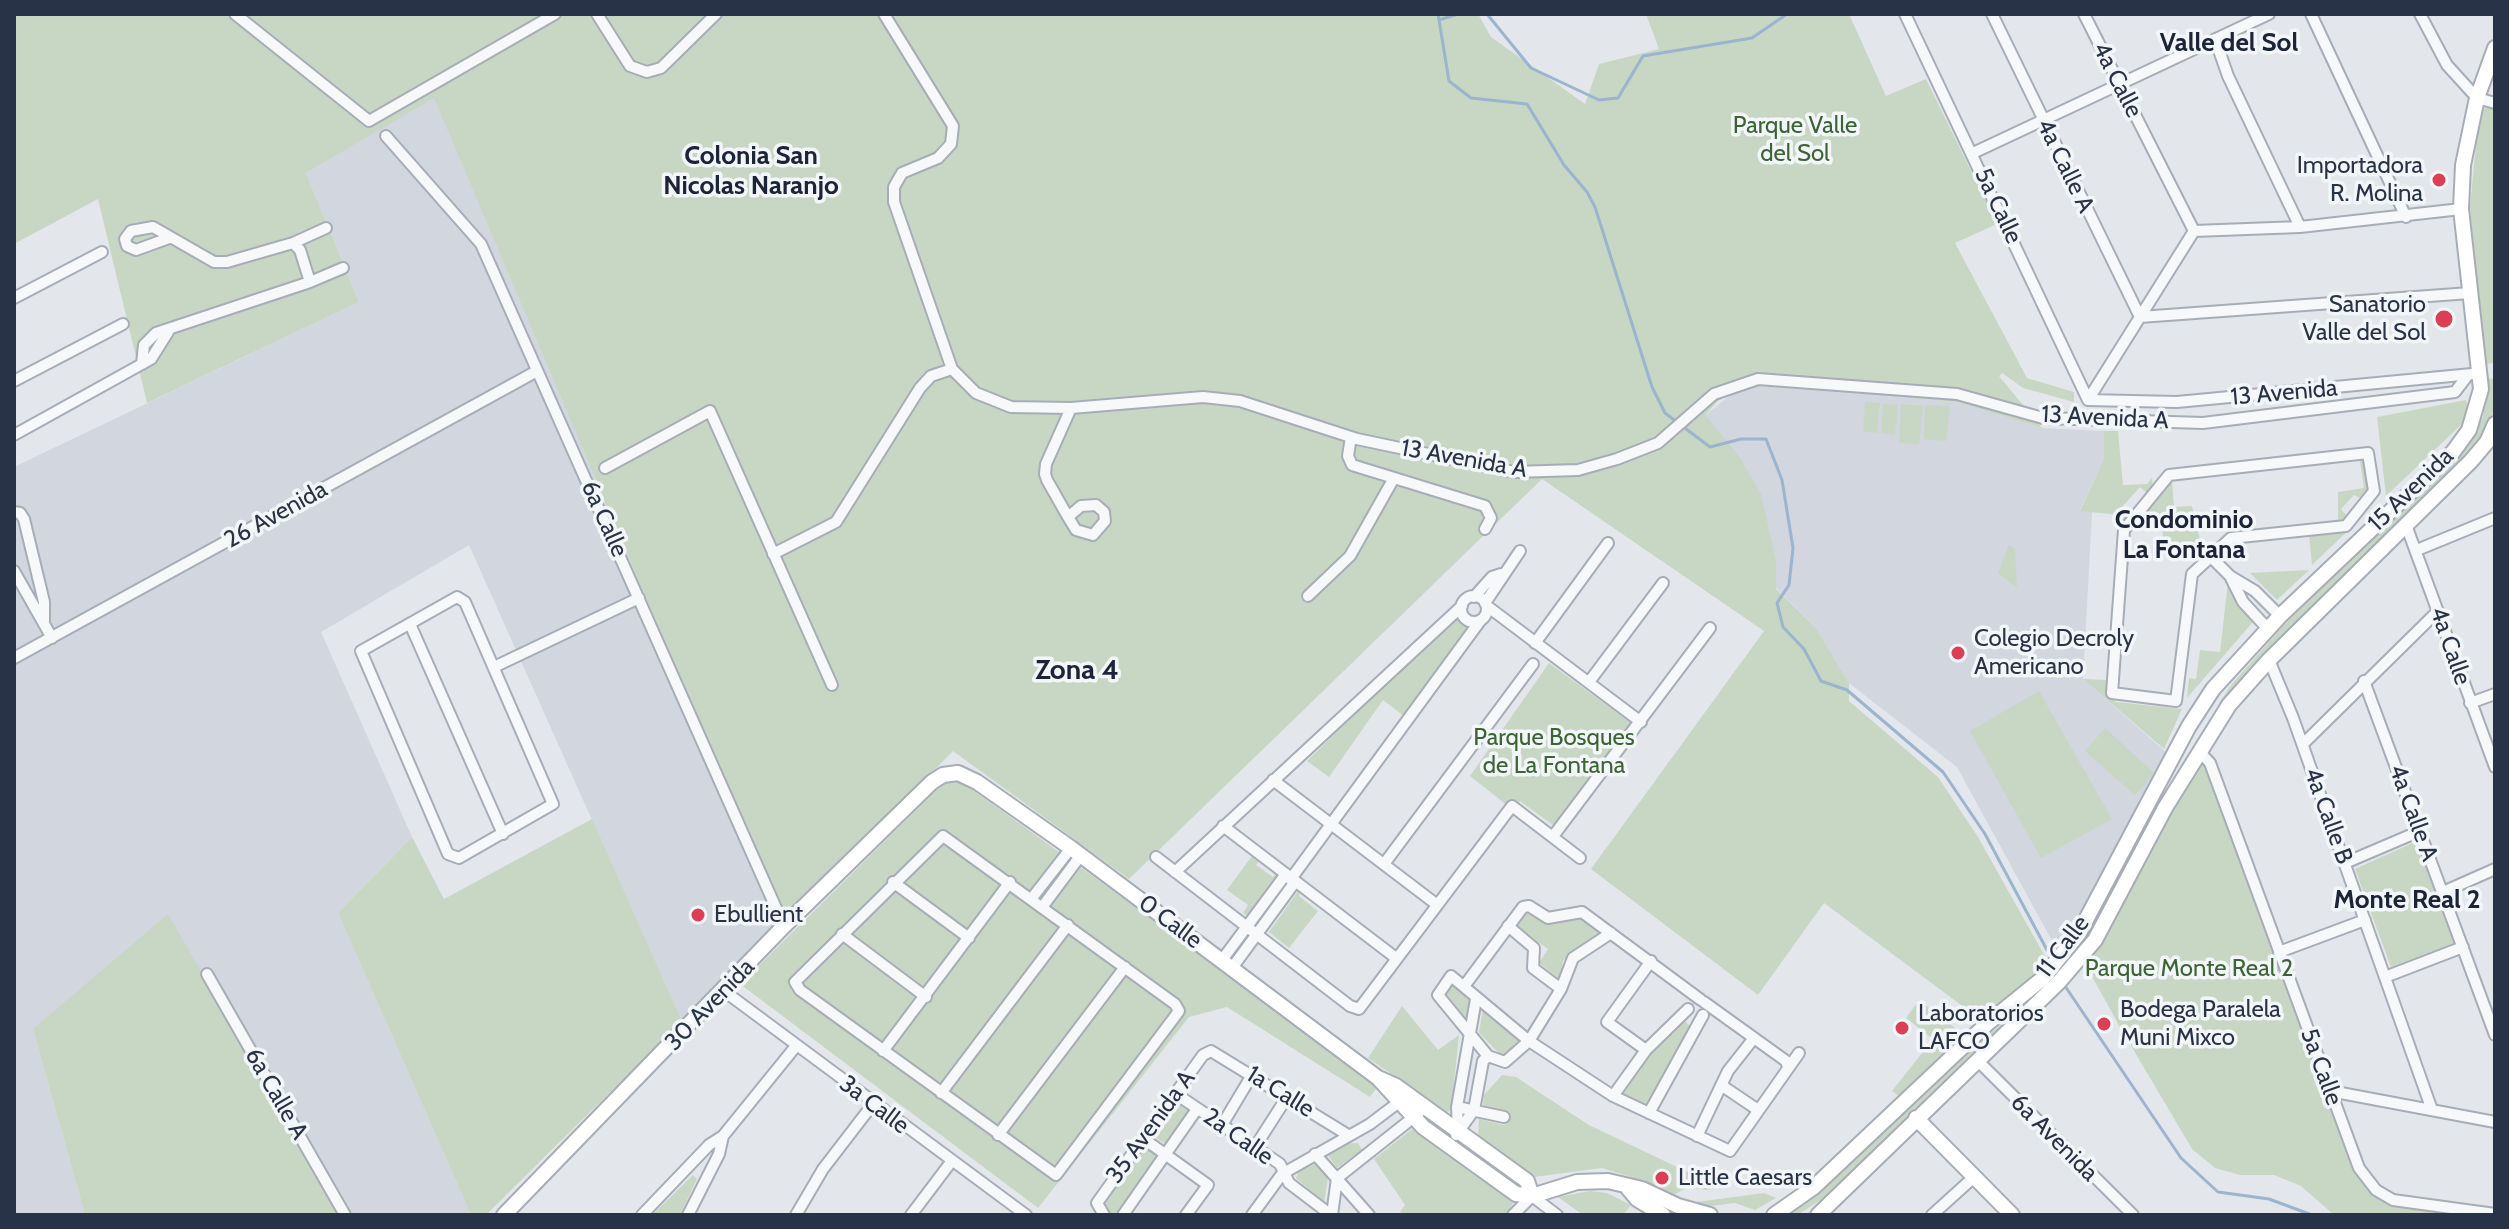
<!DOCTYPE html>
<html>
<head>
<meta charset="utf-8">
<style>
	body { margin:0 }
	#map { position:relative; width:2509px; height:1229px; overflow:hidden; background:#e3e7ec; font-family:Cabin,sans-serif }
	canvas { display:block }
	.frame { position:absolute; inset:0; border:16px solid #293347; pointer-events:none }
</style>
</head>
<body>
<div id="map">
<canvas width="2509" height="1229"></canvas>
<div class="frame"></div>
</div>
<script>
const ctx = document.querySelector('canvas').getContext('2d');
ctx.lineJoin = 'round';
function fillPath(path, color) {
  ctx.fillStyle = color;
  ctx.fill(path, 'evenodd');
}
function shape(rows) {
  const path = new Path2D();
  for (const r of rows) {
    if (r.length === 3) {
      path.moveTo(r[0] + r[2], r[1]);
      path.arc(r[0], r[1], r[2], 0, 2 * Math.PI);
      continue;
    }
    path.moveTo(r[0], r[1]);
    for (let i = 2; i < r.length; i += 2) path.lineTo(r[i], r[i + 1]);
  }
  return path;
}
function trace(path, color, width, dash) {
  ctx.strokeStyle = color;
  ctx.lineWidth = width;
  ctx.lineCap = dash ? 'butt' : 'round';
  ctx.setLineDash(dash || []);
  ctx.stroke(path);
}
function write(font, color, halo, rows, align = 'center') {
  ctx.font = font + ' Cabin,sans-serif';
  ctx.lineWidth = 7;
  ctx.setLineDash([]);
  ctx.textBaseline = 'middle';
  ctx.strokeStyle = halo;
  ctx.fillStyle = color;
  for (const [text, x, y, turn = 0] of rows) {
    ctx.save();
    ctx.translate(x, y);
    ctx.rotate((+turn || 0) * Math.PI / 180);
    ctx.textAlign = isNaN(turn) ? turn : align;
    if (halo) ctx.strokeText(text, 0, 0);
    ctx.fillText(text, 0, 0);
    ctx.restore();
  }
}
fillPath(shape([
	[434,97,784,924,682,1021,469,545,321,632,412,837,338,913,471,1215,341,1215,33,1029,85,1215,14,1215,14,467,359,302,306,173],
	[1760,386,1957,402,2042,428,2104,431,2104,458,2080,510,2092,512,2083,679,2168,754,2076,930,2056,948,1957,767,1849,683,1816,628,1776,588,1776,560,1705,415,1736,391]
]), '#d1d6df');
fillPath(shape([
	[14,14,1478,14,1491,37,1585,104,1599,64,1659,49,1646,14,1849,14,1886,96,1926,79,1997,224,1955,243,2027,378,2074,392,2074,402,2023,388,2002,373,1999,376,2042,428,1957,402,1761,386,1736,391,1718,401,1705,415,1739,456,1761,494,1776,560,1776,589,1816,628,1849,683,1849,701,1938,777,1978,837,2047,960,2032,980,1981,1020,1824,903,1758,995,1591,869,1764,631,1542,479,1129,879,953,751,784,924,434,98,306,173,359,302,147,403,98,199,14,244],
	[2488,107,2495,109,2495,363,2485,364,2470,208,2479,111],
	[2495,378,2495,408,2484,435,2469,454,2213,726,2219,703,2232,684,2282,627,2473,436,2483,417,2488,379],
	[2466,400,2469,413,2464,422,2386,496,2377,417],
	[1865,402,1880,403,1877,433,1863,431],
	[1883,404,1898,405,1895,435,1881,433],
	[1901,404,1923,406,1919,444,1899,443],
	[1925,405,1950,406,1946,441,1924,439],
	[2104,431,2118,431,2123,485,2147,484,2152,478,2153,488,2148,494,2140,487,2122,507,2130,514,2122,523,2120,515,2080,511,2104,458],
	[2360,461,2366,461,2369,491,2362,499,2354,495,2341,509,2346,515,2343,521,2338,521,2338,492,2364,488],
	[2172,482,2174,507,2192,506,2201,544,2218,542,2204,557,2162,552,2163,530,2133,526],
	[2348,531,2312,565,2309,534],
	[2009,545,2015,549,2017,588,1998,573],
	[2309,570,2277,600,2250,573],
	[2228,581,2258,616,2187,698,2189,678,2196,679,2200,650,2220,652],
	[1458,613,1471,625,1405,717,1383,700,1329,777,1307,761],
	[1549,663,1638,728,1564,833,1520,801,1513,810,1470,776],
	[2083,679,2108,680,2108,694,2116,702,2182,709,2164,749],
	[2039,691,2112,819,2041,858,1970,731],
	[2105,728,2154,773,2135,795,2085,751],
	[2205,755,2357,1169,2395,1203,2469,1215,2334,1215,2301,1186,2274,1175,2240,1175,2215,1168,2192,1149,2120,1027,2085,964,2167,809],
	[952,775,1380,1083,1370,1097,1227,1007,1189,1017,1038,1208,740,984],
	[592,819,682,1021,486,1215,471,1215,338,913,412,837,444,899],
	[2417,841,2455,943,2391,967,2355,869],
	[1255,852,1262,857,1256,865,1273,877,1279,869,1283,872,1249,917,1243,913,1248,905,1227,890],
	[1301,887,1299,896,1318,911,1289,948,1269,932],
	[1528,908,1551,924,1585,916,1608,932,1575,949,1563,961,1561,980,1539,963,1548,949,1515,926],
	[168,914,341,1215,85,1215,33,1029],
	[1451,982,1473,1000,1469,1022,1444,991],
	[2039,993,1824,1198,1797,1215,1782,1215,1819,1191,1976,1045],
	[1919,1000,1964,1035,1899,1096,1892,1091,1933,1039,1906,1018],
	[1402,1006,1438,1050,1459,1035,1451,1111,1446,1112,1368,1058],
	[1483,1008,1522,1039,1522,1044,1510,1054,1500,1054,1479,1033],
	[1682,1018,1690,1026,1647,1108,1622,1094,1650,1052],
	[1502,1075,1516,1077,1589,1125,1719,1187,1706,1190,1688,1187,1670,1197,1631,1177,1602,1168,1534,1177,1478,1138,1479,1119,1504,1125,1511,1115,1483,1105,1484,1095],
	[1179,1100,1193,1109,1167,1145,1152,1135],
	[1412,1129,1514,1202,1505,1215,1405,1215,1400,1212,1405,1205,1374,1159],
	[1145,1142,1162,1153,1117,1215,1112,1215,1098,1204],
	[1358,1143,1362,1150,1337,1168,1327,1154,1340,1144],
	[1315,1164,1328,1178,1324,1203,1296,1178,1299,1171],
	[693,1175,697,1179,680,1215,652,1215],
	[1590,1191,1607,1193,1631,1205,1623,1215,1583,1215,1558,1197],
	[1764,1193,1776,1198,1755,1210,1735,1203,1704,1207,1689,1203]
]), '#c8d7c3');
trace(shape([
	[1438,14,1449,81,1471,98,1527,104,1564,165,1587,192,1595,207,1652,387,1665,413,1710,447,1741,439,1766,439,1782,480,1793,548,1789,585,1777,603,1783,627,1804,649,1821,681,1847,690,1943,772,1985,834,2047,950],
	[1487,14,1531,68,1599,100,1618,98,1643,56,1752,38,1787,14],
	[1439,20,1458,14],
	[2065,986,2181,1158,2218,1192,2269,1199,2312,1215]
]), '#9bb4cf', 3);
const street = shape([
	[235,14,369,121,555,14],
	[597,14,630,66,647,72,661,68,716,14],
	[884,14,953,126,951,144,938,158,902,173,894,187,894,202,952,369,976,393,1011,407,1071,408,1203,397,1240,401,1357,439,1514,472,1578,470,1617,459,1658,443,1714,394,1758,379,1957,394,2043,418,2203,423,2455,392,2468,375],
	[1905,14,2088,400],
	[1992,14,2140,317,2470,293],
	[2084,14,2194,231],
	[2311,14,2406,217],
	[2420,14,2447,65,2477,98,2495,103],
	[2215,39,2228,76,2300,227],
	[386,136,481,244,784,926],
	[1973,153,2269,14],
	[2194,231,2300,227,2461,209],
	[293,243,326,228],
	[310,282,343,268],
	[14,298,102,252],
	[142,364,144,345,156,333,310,282,300,250,293,243,227,262,214,262,153,227,131,231,125,239,127,246,136,250,169,238],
	[14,381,123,324],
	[2088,400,2177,402,2472,374],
	[2088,400,2194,231],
	[14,435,151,359,168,332],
	[1351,437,1348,456,1352,465,1485,506,1491,518,1485,529],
	[2368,453,2374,491,2346,526,2231,538,2192,574,2176,701,2112,693,2124,530,2169,475,2368,453],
	[605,468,710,411,832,685],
	[14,512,20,513,24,519,44,602,44,621],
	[1068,517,1081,506,1096,505,1104,512,1105,521,1093,535,1076,530,1068,517,1047,480,1045,474,1046,464,1071,408],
	[2406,525,2495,767],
	[2417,550,2495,518],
	[773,554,836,522,920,388,931,376,952,369],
	[2211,557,2230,576,2255,591,2280,616],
	[14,571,52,638],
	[2231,578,2243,602,2268,629],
	[1308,596,1350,556,1394,478],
	[1474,609,13],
	[457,597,465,602,553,804,459,858,448,854,361,651,457,597],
	[1474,597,1492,577,1501,574],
	[1485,603,1520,551],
	[1487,606,1641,722],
	[410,624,503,834],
	[1535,643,1608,543],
	[14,658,537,371],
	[2269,660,2293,718,2432,1110],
	[494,667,639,598],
	[2364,681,2495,1035],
	[1589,682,1663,583],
	[2470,703,2495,694],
	[2303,744,2438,611],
	[2200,752,2210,763,2359,1168,2376,1190,2393,1200,2495,1214],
	[1273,780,1436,904],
	[1223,826,1396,958],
	[1554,835,1710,628],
	[943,836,1175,1004,1179,1011,1056,1175,800,990,795,982,943,836],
	[1156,857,1350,1006,1359,1009,1512,806,1580,858],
	[2345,863,2420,831],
	[1384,864,1533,664],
	[1175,872,1462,606],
	[893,882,969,938],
	[2443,892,2495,869],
	[1032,898,1071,848],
	[1043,906,1081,855],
	[1508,926,1534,948,1533,968,1561,989],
	[842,934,926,997],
	[2279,952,2365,920],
	[1222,960,1283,878,1293,876],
	[1232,968,1292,886,1293,876,1480,621],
	[207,974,345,1215],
	[2385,977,2463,947],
	[1465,985,1523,907,1529,906,1548,918,1582,912,1701,1000],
	[724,991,1026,1215],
	[1704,1002,1786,1061,1788,1067],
	[1646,1050,1607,1022,1651,961],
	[883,1051,1010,882],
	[1488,1056,1438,995,1451,976,1529,1041,1613,1096,1730,1151,1799,1053],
	[1977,1060,2133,1215],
	[1721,1085,1758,1110],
	[2330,1091,2495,1122],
	[941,1093,1068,925],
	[1176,1094,1280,1164,1289,1183,1331,1215],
	[1613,1096,1646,1050,1688,1009],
	[1457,1107,1504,1117],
	[1649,1113,1703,1015],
	[1222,1125,1252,1075],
	[1458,1132,1457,1107,1476,999],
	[998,1135,1125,967],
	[1456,1135,1474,1110,1483,1061,1488,1056,1505,1062,1529,1041,1561,989,1573,958,1611,933],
	[1697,1136,1728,1071,1754,1038],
	[1144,1139,1208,1185,1186,1215],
	[1255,1147,1287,1097],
	[1315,1154,1369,1215],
	[642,1215,709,1145,723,1136],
	[688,1215,719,1154,723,1136,796,1046],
	[796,1215,823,1169,873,1104],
	[911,1215,951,1162],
	[1104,1215,1097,1203,1203,1055,1211,1051,1348,1135],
	[1123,1215,1197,1109],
	[1252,1215,1282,1174,1370,1124,1403,1099],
	[1332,1215,1337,1178,1419,1113],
	[1513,1215,1532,1196,1557,1215],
	[1932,1215,1974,1177]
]);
const secondary = shape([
	[1379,1079,1423,1127,1516,1194,1532,1196,1577,1182,1608,1181,1642,1189,1678,1206,1710,1215],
	[1916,1118,2012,1215],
	[1627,1187,1637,1199,1663,1215],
	[504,1215,784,926,932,782,943,775,958,773,977,782,1071,848,1378,1078,1396,1086,1527,1181,1532,1196],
	[1774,1215,1814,1187,1989,1022,2042,979,2079,933,2189,726,2213,689,2280,616,2453,452,2469,430,2481,389,2461,209,2463,165,2477,98,2495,48],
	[1818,1215,2059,982,2095,940,2165,808,2229,705,2269,660,2471,461,2487,442,2495,424]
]);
trace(street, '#a7adb7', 14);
trace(secondary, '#a7adb7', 18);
trace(street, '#f7f8fa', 10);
trace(secondary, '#fff', 14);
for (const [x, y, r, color] of [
	[2439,180,8,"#dc3e53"],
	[2444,319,10,"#dc3e53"],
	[1958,653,8,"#dc3e53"],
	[698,915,8,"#dc3e53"],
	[2104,1024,8,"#dc3e53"],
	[1902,1028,8,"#dc3e53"],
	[1662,1178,8,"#dc3e53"]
]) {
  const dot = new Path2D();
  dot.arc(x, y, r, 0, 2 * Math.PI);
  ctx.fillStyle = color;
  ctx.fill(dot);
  trace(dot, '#f3f6f9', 3);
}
write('24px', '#293347', '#f3f6f9', [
	["4a Calle",2117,80,63],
	["4a Calle A",2065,166,64],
	["5a Calle",1998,206,65],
	["13 Avenida",2284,393,-5],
	["13 Avenida A",2105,418,3],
	["13 Avenida A",1464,459,10],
	["15 Avenida",2411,490,-44],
	["26 Avenida",276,515,-29],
	["6a Calle",604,519,66],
	["4a Calle",2450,646,71],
	["4a Calle A",2413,813,70],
	["4a Calle B",2328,816,70],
	["0 Calle",1170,922,37],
	["11 Calle",2063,947,-53],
	["30 Avenida",710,1005,-46],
	["5a Calle",2321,1067,70],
	["1a Calle",1280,1092,32],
	["6a Calle A",276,1094,60],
	["3a Calle",874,1105,37],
	["35 Avenida A",1151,1127,-54],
	["2a Calle",1238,1137,35],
	["6a Avenida",2054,1138,45]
]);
write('24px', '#3d6435', '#f3f6f9', [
	["Parque Valle",1795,126],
	["del Sol",1795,154],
	["Parque Bosques",1554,738],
	["de La Fontana",1554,766],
	["Parque Monte Real 2",2189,969]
]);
write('24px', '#293347', '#f3f6f9', [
	["Importadora",2423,166,"right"],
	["R. Molina",2423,194,"right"],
	["Sanatorio",2426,305,"right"],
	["Valle del Sol",2426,333,"right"],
	["Colegio Decroly",1974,639],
	["Americano",1974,667],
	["Ebullient",714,915],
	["Bodega Paralela",2120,1010],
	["Muni Mixco",2120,1038],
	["Laboratorios",1918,1014],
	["LAFCO",1918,1042],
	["Little Caesars",1678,1178]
], 'left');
write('bold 26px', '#1b2438', '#f3f6f9', [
	["Valle del Sol",2229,43],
	["Colonia San",751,156],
	["Nicolas Naranjo",751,186],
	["Condominio",2184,520],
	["La Fontana",2184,550],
	["Monte Real 2",2407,900]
]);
write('bold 28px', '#1b2438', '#f3f6f9', [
	["Zona 4",1077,671]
]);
</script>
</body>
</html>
